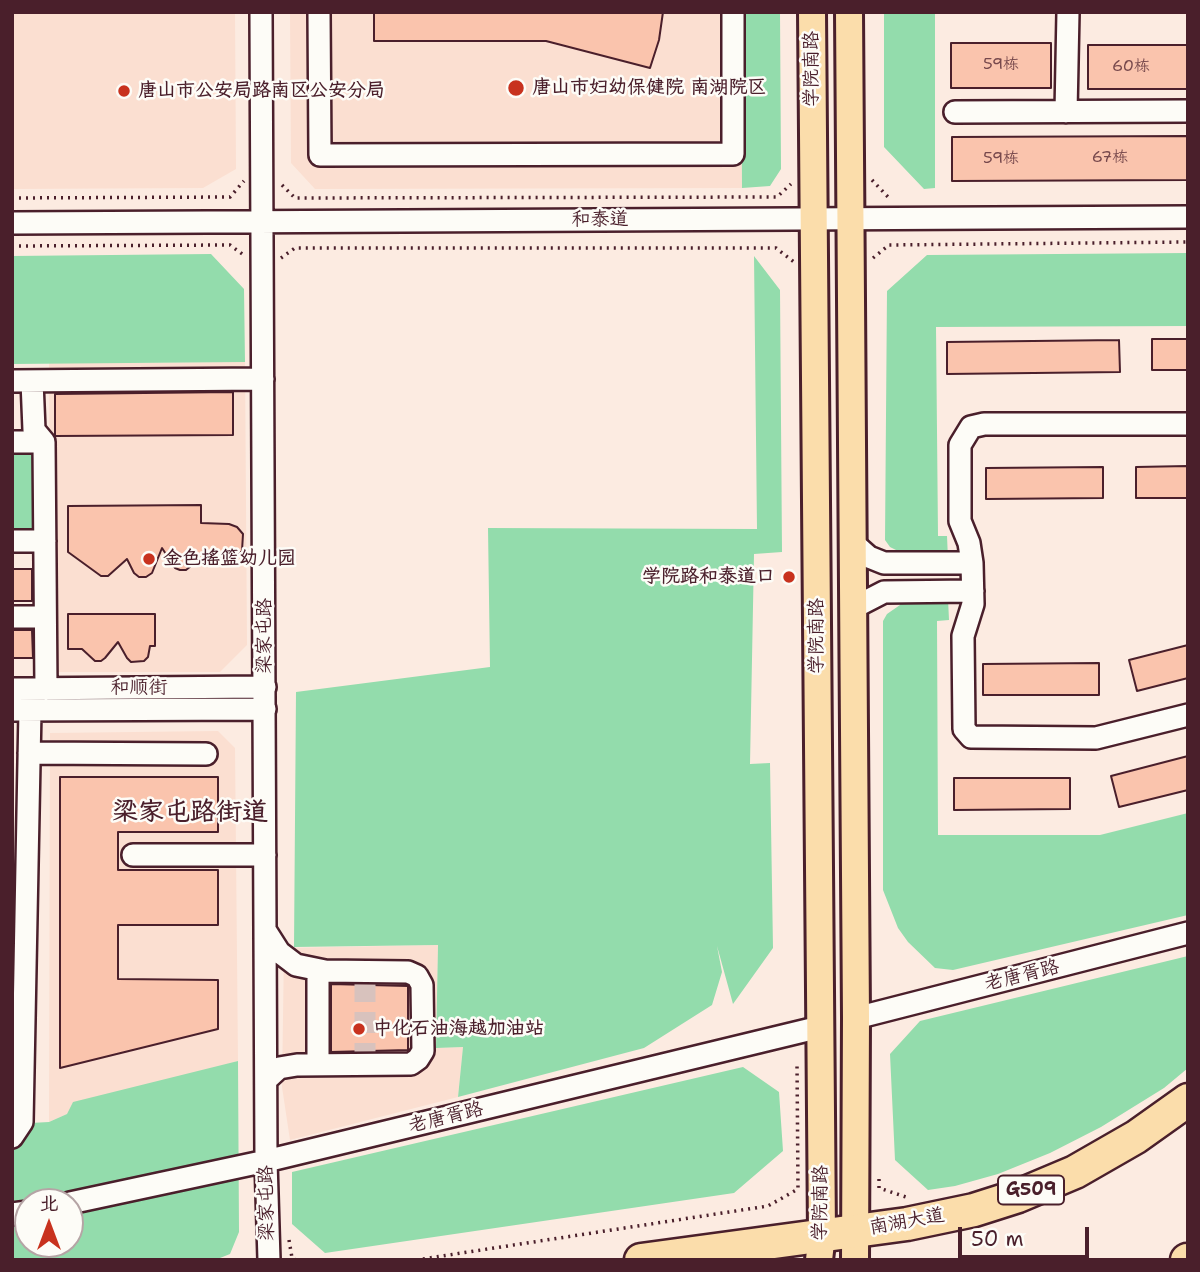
<!DOCTYPE html>
<html>
<head>
<meta charset="utf-8">
<style>
	body { margin:0 }
	#map { position:relative; width:1200px; height:1272px; overflow:hidden; background:#fcebe1; font-family:"Shantell Sans","LXGW WenKai TC",sans-serif }
	canvas { display:block }
	.frame { position:absolute; inset:0; border:14px solid #4a1f2b; pointer-events:none }
	.north { position:absolute; left:14px; top:1188px; width:70px; height:70px; box-sizing:border-box; background:#fdfcf7; border:2px solid #b5a4a5; border-radius:50%; rotate:0deg; font-size:19px; font-weight:700; line-height:28px; text-align:center; color:#4a1f2b }
	.north::after { content:''; display:block; margin:auto; width:24px; height:32px; background:#c8321e; clip-path:polygon(50% 0,100% 100%,50% 72%,0 100%) }
	.scale { position:absolute; left:958px; top:1227px; width:131px; height:32px; box-sizing:border-box; border:4px solid #4a1f2b; border-top:0; padding-left:9px; font-size:21px; line-height:24px; white-space:nowrap; color:#4a1f2b; -webkit-text-stroke:5px #fdfcf7; paint-order:stroke }
</style>
</head>
<body>
<div id="map">
<canvas width="1200" height="1272"></canvas>
<div class="frame"></div>
<div class="north">北</div>
<div class="scale">50 m</div>
</div>
<script>
const ctx = document.querySelector('canvas').getContext('2d');
ctx.lineJoin = 'round';
function fillPath(path, color) {
  ctx.fillStyle = color;
  ctx.fill(path, 'evenodd');
}
function shape(rows) {
  const path = new Path2D();
  for (const r of rows) {
    path.moveTo(r[0], r[1]);
    for (let i = 2; i < r.length; i += 2) path.lineTo(r[i], r[i + 1]);
  }
  return path;
}
function trace(path, color, width, dash) {
  ctx.strokeStyle = color;
  ctx.lineWidth = width;
  ctx.lineCap = dash ? 'butt' : 'round';
  ctx.setLineDash(dash || []);
  ctx.stroke(path);
}
function write(font, color, halo, rows, align = 'center') {
  ctx.font = font + ' "Shantell Sans","LXGW WenKai TC",sans-serif';
  ctx.lineWidth = 5;
  ctx.setLineDash([]);
  ctx.textBaseline = 'middle';
  ctx.strokeStyle = halo;
  ctx.fillStyle = color;
  for (const [text, x, y, turn = 0] of rows) {
    ctx.save();
    ctx.translate(x, y);
    ctx.rotate((+turn || 0) * Math.PI / 180);
    ctx.textAlign = isNaN(turn) ? turn : align;
    if (halo) ctx.strokeText(text, 0, 0);
    ctx.fillText(text, 0, 0);
    ctx.restore();
  }
}
fillPath(shape([
	[12,12,235,12,236,169,203,188,12,189],
	[290,12,741,12,742,188,315,189,291,163],
	[245,362,247,645,220,672,51,672,49,363],
	[218,731,235,748,238,1061,67,1114,49,1122,50,733],
	[438,945,436,1048,463,1047,458,1097,290,1140,282,1087,284,948]
]), '#fbdfd1');
fillPath(shape([
	[741,12,780,12,781,169,770,186,742,188],
	[884,12,935,12,935,188,924,189,884,147],
	[1188,253,1188,326,936,327,938,536,947,536,948,559,902,553,890,547,885,540,887,291,927,255],
	[211,254,244,289,245,362,12,364,12,256],
	[754,256,780,290,782,552,754,554,750,764,770,763,773,948,733,1004,717,946,722,972,712,1005,644,1048,458,1097,463,1047,436,1048,438,945,294,947,296,692,490,667,488,528,757,529],
	[12,454,34,454,34,530,12,530],
	[948,599,949,620,937,621,938,835,1100,835,1188,813,1188,915,953,970,935,968,908,942,898,928,883,890,883,621,887,614,900,605,901,600],
	[1188,956,1188,1068,1164,1088,1101,1127,1050,1153,998,1174,955,1186,928,1190,895,1160,890,1054,920,1021],
	[238,1061,239,1232,230,1254,215,1260,12,1260,12,1124,49,1122,67,1114,73,1102],
	[28,1202,70,1202,70,1244,28,1244],
	[743,1067,779,1092,783,1151,734,1193,325,1253,292,1224,292,1172]
]), '#93dcac');
const building = shape([
	[374,12,663,12,659,40,650,68,546,41,374,41,374,12],
	[951,43,1051,43,1051,88,951,88,951,43],
	[1088,45,1188,45,1188,89,1088,89,1088,45],
	[1188,136,1188,180,952,181,952,137,1188,136],
	[1152,339,1188,339,1188,370,1152,370,1152,339],
	[1119,340,1120,372,947,374,947,342,1119,340],
	[233,392,233,435,55,436,55,394,233,392],
	[1188,466,1188,498,1136,498,1136,467,1188,466],
	[1103,467,1103,498,986,499,986,468,1103,467],
	[201,505,201,523,229,524,237,527,243,534,242,551,237,556,220,559,192,559,191,566,186,570,180,570,175,568,162,548,152,573,146,577,139,577,134,573,127,559,108,576,101,576,68,552,68,506,201,505],
	[12,569,32,569,32,601,12,601,12,569],
	[68,614,155,614,155,646,150,646,148,657,144,661,131,662,127,658,118,642,105,658,101,661,95,661,82,649,68,649,68,614],
	[12,630,32,630,33,658,12,658,12,630],
	[1188,645,1188,678,1137,691,1129,660,1188,645],
	[1099,663,1099,695,983,695,983,664,1099,663],
	[1188,756,1188,790,1119,807,1111,776,1188,756],
	[60,777,218,777,218,832,118,832,118,870,218,870,218,925,118,925,118,979,218,980,218,1029,60,1068,60,777],
	[954,778,1070,778,1070,809,954,810,954,778],
	[331,984,408,986,408,1050,331,1052,331,984]
]);
fillPath(building, '#fac4ad');
trace(building, '#4a1f2b', 2);
trace(shape([
	[365,981,365,1060]
]), '#d8c2bd', 21, [21, 10]);
const minor = shape([
	[261,12,266,1161,269,1260],
	[319,12,320,155,733,154,733,12],
	[955,112,1188,111],
	[1066,112,1068,12],
	[12,223,1188,217],
	[12,381,263,379],
	[32,381,34,430,44,442],
	[1188,424,984,424,971,427,960,445,960,521,969,543,972,563,973,604,963,636,964,729,971,737,1096,738,1188,715],
	[12,442,44,442,46,689],
	[12,541,45,541],
	[852,542,869,557,884,563,972,563],
	[853,608,884,592,973,591],
	[12,617,45,617],
	[12,689,265,687],
	[12,710,265,709],
	[29,753,206,754],
	[133,855,265,855],
	[265,930,279,952,296,965,325,971,408,972,417,976,422,985,423,1051,418,1059,411,1064,297,1065,279,1068,266,1080],
	[318,970,318,1065],
	[856,1018,1188,933],
	[12,1137,22,1122,30,710],
	[70,1203,266,1161,820,1027],
	[12,1214,28,1212]
]);
const major = shape([
	[812,12,822,1234,819,1260],
	[849,12,856,1018,855,1260]
]);
const highway = shape([
	[641,1260,907,1224,974,1210,1018,1196,1075,1172,1136,1137,1188,1100],
	[1187,1260,1188,1260]
]);
trace(minor, '#4a1f2b', 26);
trace(major, '#4a1f2b', 32);
trace(highway, '#4a1f2b', 37);
trace(shape([
	[872,180,889,198,892,198],
	[282,185,295,198,777,197,791,184],
	[12,198,230,197,244,181],
	[12,246,230,245,245,256],
	[281,258,295,248,776,248,794,262],
	[873,258,889,245,1188,242],
	[879,1179,879,1188,909,1198],
	[289,1240,292,1258,296,1260],
	[416,1260,768,1206,798,1189,797,1064]
]), '#4a1f2b', 3.5, [2, 5]);
trace(minor, '#fdfcf7', 21);
trace(major, '#fbddab', 26);
trace(highway, '#fbddab', 32);
for (const [x, y, r, color] of [
	[516,88,9,"#c8321e"],
	[124,91,7,"#c8321e"],
	[149,559,7,"#c8321e"],
	[789,577,7,"#c8321e"],
	[359,1029,7,"#c8321e"]
]) {
  const dot = new Path2D();
  dot.arc(x, y, r, 0, 2 * Math.PI);
  ctx.fillStyle = color;
  ctx.fill(dot);
  trace(dot, '#fdfcf7', 2.5);
}
write('16px', '#76484c', null, [
	["59栋",1001,65],
	["60栋",1131,67],
	["67栋",1110,158],
	["59栋",1001,159]
]);
for (const [x, y, w] of [
	[1031,1190,66]
]) {
  const box = new Path2D();
  box.roundRect(x - w / 2, y - 14.5, w, 29, 5);
  ctx.fillStyle = '#fdfcf7';
  ctx.fill(box);
  trace(box, '#4a1f2b', 2);
}
write('bold 18px', '#4a1f2b', null, [
	["G509",1031,1190]
]);
write('19px', '#4a1f2b', '#fdfcf7', [
	["学院南路",812,69,-90],
	["和泰道",600,220],
	["梁家屯路",265,636,-90],
	["学院南路",817,636,-90],
	["和顺街",139,688],
	["老唐胥路",1022,976,-14],
	["老唐胥路",446,1118,-14],
	["梁家屯路",267,1203,-91],
	["学院南路",821,1203,-89],
	["南湖大道",907,1222,-10]
]);
write('bold 19px', '#4a1f2b', '#fdfcf7', [
	["唐山市妇幼保健院 南湖院区",532,88],
	["唐山市公安局路南区公安分局",138,91],
	["金色摇篮幼儿园",163,559],
	["学院路和泰道口",775,577,"right"],
	["中化石油海越加油站",373,1029]
], 'left');
write('bold 26px', '#4a1f2b', '#fdfcf7', [
	["梁家屯路街道",190,813]
]);
</script>
</body>
</html>
